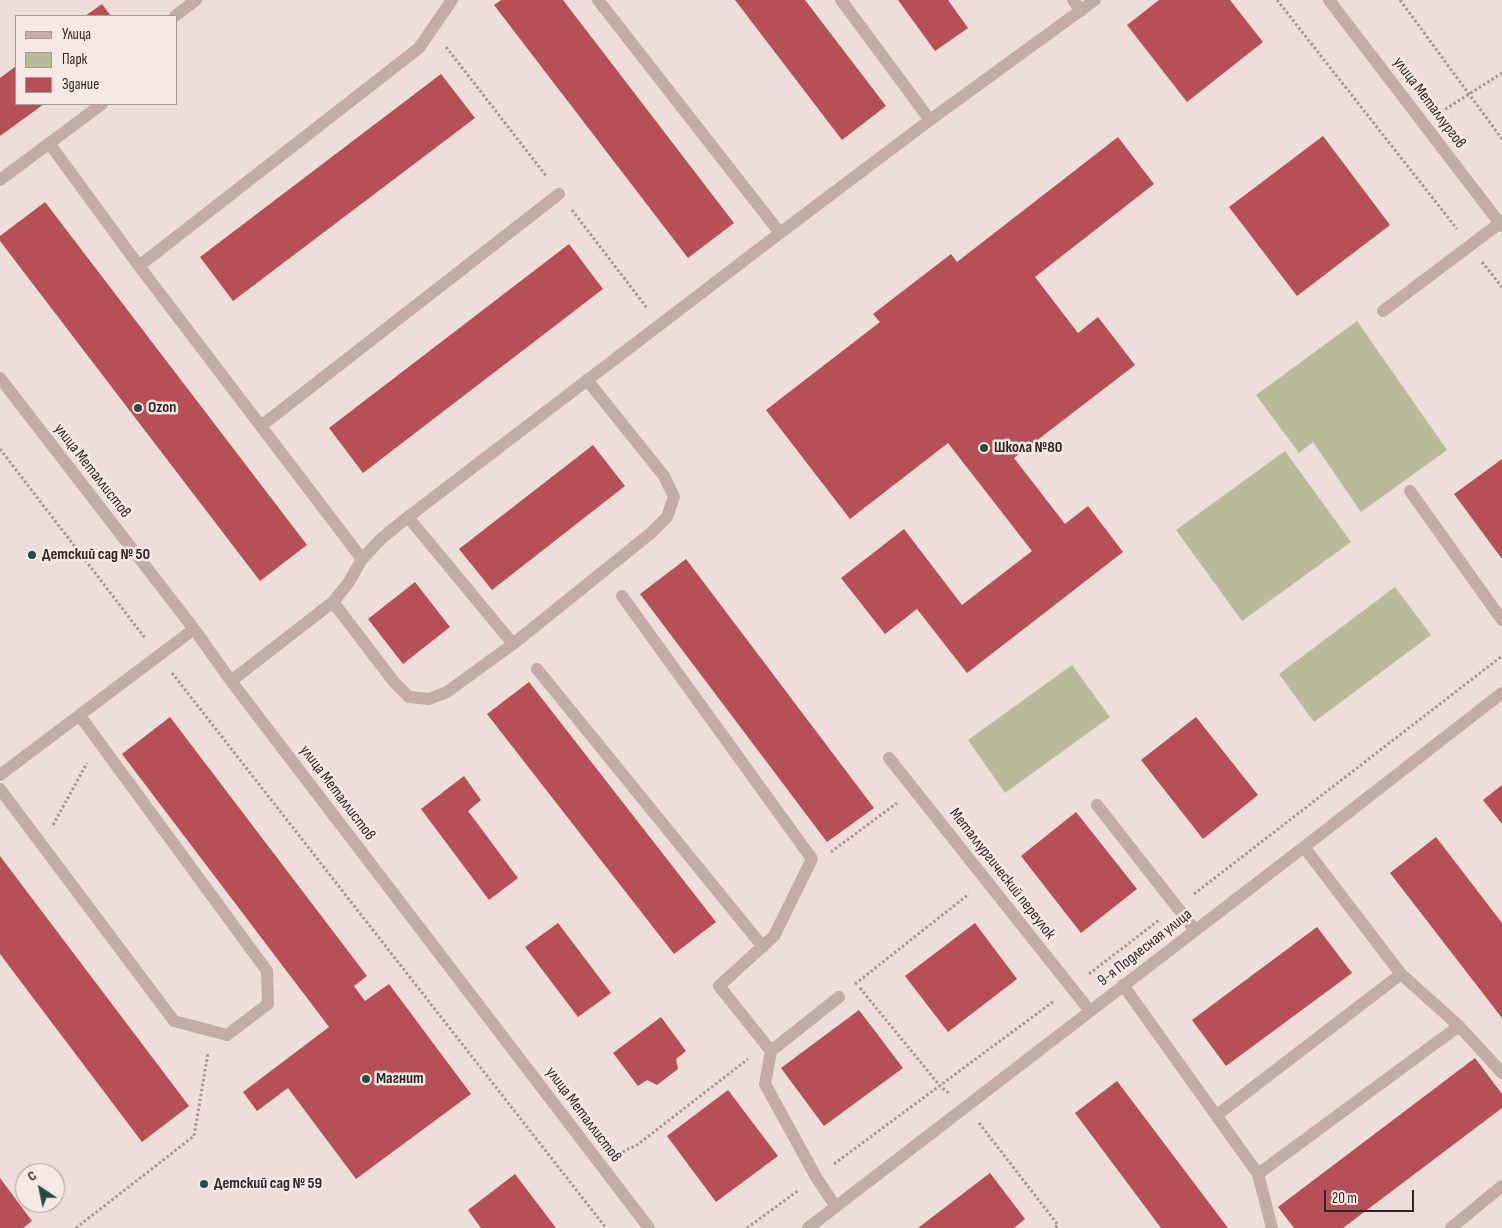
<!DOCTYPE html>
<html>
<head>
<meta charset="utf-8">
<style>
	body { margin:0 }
	#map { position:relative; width:1502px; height:1228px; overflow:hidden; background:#edded9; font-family:"Sofia Sans Condensed",sans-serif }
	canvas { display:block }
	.legend { position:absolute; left:15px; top:15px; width:162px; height:90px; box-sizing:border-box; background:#f6e9e5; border:1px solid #a79b99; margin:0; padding:6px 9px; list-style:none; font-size:15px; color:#312626 }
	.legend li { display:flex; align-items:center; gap:10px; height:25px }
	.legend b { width:25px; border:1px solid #a79b99 }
	.north { position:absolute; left:15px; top:1163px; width:50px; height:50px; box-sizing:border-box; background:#f6e9e5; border:1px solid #a79b99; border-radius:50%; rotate:326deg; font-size:14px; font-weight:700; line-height:20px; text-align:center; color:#312626 }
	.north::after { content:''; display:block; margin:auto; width:18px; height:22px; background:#224d42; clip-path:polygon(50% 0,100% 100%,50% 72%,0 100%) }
	.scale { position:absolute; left:1324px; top:1190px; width:90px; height:22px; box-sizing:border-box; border:2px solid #312626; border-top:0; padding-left:6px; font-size:15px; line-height:18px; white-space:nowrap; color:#312626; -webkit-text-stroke:4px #f6e9e5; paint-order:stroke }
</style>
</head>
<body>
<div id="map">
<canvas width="1502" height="1228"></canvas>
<ul class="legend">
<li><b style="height:6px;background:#c3aba7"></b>Улица</li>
<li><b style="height:14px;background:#b9ba9b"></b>Парк</li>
<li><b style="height:14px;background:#b64f56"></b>Здание</li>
</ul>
<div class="north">С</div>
<div class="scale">20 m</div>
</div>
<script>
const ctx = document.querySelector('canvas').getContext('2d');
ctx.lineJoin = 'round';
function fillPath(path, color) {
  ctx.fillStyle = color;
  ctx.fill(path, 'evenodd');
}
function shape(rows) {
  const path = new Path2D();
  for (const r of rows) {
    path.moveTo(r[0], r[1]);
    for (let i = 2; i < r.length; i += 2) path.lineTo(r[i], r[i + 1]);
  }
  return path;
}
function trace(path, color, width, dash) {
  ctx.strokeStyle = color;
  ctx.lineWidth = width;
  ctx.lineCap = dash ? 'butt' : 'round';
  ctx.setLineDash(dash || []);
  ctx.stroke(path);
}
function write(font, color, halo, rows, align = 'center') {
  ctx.font = font + ' "Sofia Sans Condensed",sans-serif';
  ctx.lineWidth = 5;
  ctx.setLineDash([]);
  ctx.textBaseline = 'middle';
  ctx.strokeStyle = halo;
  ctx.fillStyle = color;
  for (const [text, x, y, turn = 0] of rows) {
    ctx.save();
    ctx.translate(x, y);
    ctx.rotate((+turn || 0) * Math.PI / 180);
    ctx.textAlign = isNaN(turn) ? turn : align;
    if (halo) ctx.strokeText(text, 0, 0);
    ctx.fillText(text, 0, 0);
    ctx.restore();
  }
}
fillPath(shape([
	[1357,321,1447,450,1361,512,1313,442,1299,453,1256,395],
	[1285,451,1351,542,1242,621,1176,530],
	[1395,587,1431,635,1314,722,1279,674],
	[1072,665,1110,717,1005,793,968,740]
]), '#b9ba9b');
fillPath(shape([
	[501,0,563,0,734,223,688,258,494,5],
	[735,0,805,0,886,106,842,140],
	[898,0,948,0,968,28,935,51],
	[1159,0,1230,0,1263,42,1187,102,1127,25],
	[102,4,111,16,85,16],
	[16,66,16,104,44,104,0,136,0,78],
	[441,74,475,118,233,301,200,257],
	[1323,136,1390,225,1297,296,1229,207],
	[1118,137,1154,184,1035,277,1078,333,1098,317,1135,365,1014,458,1065,524,1088,506,1123,552,967,673,917,609,885,634,841,578,904,529,962,605,1032,551,948,443,850,519,766,410,880,322,873,314,951,254,957,262],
	[45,202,307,545,260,581,0,241,0,236],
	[569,244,603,289,363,473,329,428],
	[593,445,625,486,492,590,459,549],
	[1502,459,1502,559,1454,494],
	[686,559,874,808,827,842,640,594],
	[415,582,450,627,403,664,368,619],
	[529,682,716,922,674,954,487,714],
	[170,717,367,976,354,986,365,1001,389,984,471,1094,356,1179,288,1088,257,1111,243,1092,329,1027,122,754],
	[1196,717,1258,795,1203,839,1141,760],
	[464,776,481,800,468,811,518,878,489,900,421,809],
	[1502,785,1502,824,1483,800],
	[1076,812,1137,889,1081,933,1021,856],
	[1436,837,1502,923,1502,1018,1390,873],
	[0,856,189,1106,142,1142,0,954],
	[558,923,611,993,578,1017,525,947],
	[975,923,1017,979,948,1032,905,976],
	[1317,927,1352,973,1226,1066,1192,1020],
	[859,1010,903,1068,824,1126,781,1068],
	[661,1017,686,1051,676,1059,678,1069,657,1085,647,1080,638,1086,613,1053],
	[1475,1058,1502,1094,1502,1108,1343,1228,1294,1228,1278,1207],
	[1117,1081,1228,1228,1161,1228,1075,1113],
	[728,1090,778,1156,716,1202,667,1136],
	[990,1173,1025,1219,1014,1228,918,1228],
	[515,1174,556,1228,481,1228,468,1210],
	[0,1178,32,1221,23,1228,0,1228]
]), '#b64f56');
trace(shape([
	[1277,0,1457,229],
	[1400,0,1502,139],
	[446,47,547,177],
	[1441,112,1502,73],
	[572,210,647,308],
	[1482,262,1502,287],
	[0,449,145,638],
	[172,673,606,1228],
	[53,825,87,763],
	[831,852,897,803],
	[1194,894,1502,656],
	[1089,974,1159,920],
	[855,984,969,894],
	[860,988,940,1086,950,1094],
	[979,1123,1058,1225,1054,1228],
	[618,1154,637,1145,748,1059],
	[834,1164,1054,1001],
	[76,1228,194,1136,208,1053],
	[747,1228,799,1190]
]), '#af9592', 3, [2.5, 2.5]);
trace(shape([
	[598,0,780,233],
	[841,0,930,120],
	[1073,0,1081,11],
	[1329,0,1502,226],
	[175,16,196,0],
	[49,143,139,266,362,559],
	[0,180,102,104],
	[139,266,419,48,452,0],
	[1383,311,1500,223],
	[0,378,194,629,231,681,649,1228],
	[261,426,559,194],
	[1410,491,1502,620],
	[408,517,513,644],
	[622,596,812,859,774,936,719,986,771,1051,839,997],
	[333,602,394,682,409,697,429,699,447,692,513,644,651,533,667,517,674,497,664,476,587,380],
	[537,669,763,947],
	[231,681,333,602,349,582,362,559,382,538,408,517,780,233,930,120,1095,0],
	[889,758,1090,1011],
	[0,775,194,629],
	[0,789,174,1021,227,1035,268,1004,267,971,80,716],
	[1097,805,1195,930],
	[1123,985,1258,1174,1272,1228],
	[1459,1026,1502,1073],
	[771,1051,765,1084,816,1177,836,1207],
	[1217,1115,1401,974],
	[1258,1174,1459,1026,1401,974,1304,847],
	[808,1228,1304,847,1502,693],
	[1451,1228,1502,1186]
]), '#c3aba7', 12);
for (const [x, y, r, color] of [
	[138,408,5,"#224d42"],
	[984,448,5,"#224d42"],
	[32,555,5,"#224d42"],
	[366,1079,5,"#224d42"],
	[204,1184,5,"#224d42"]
]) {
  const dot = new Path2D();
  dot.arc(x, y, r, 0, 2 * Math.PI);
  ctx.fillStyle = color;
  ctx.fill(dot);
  trace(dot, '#f6e9e5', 2);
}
write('16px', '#312626', '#f6e9e5', [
	["улица Металлургов",1429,103,53],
	["улица Металлистов",92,471,52],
	["улица Металлистов",337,793,53],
	["Металлургический переулок",1002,874,52],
	["9-я Подлесная улица",1145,948,-38],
	["улица Металлистов",583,1115,53]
]);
write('bold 16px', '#312626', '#f6e9e5', [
	["Ozon",148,408],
	["Школа №80",994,448],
	["Детский сад № 50",42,555],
	["Магнит",376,1079],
	["Детский сад № 59",214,1184]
], 'left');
</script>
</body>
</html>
